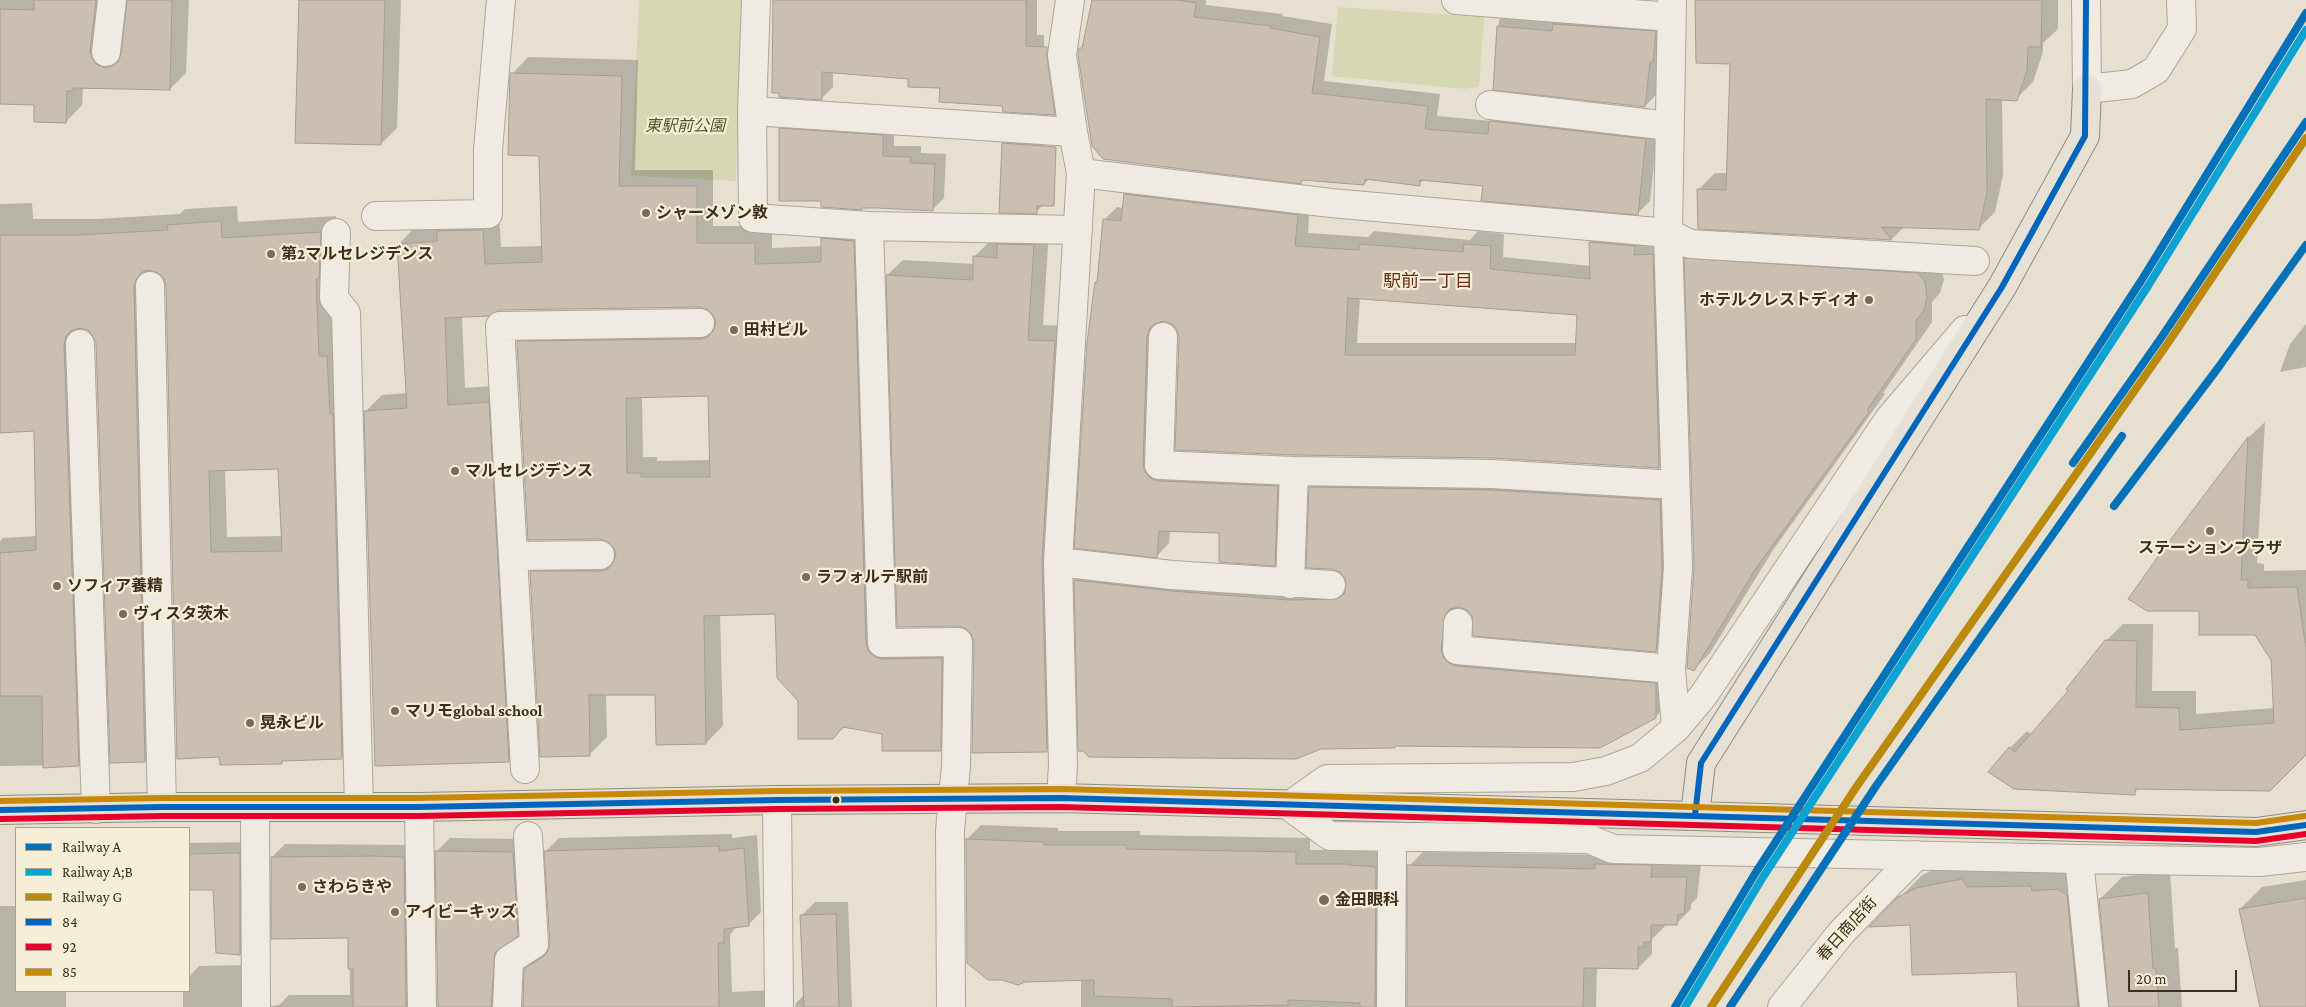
<!DOCTYPE html>
<html>
<head>
<meta charset="utf-8">
<style>
	body { margin:0 }
	#map { position:relative; width:2306px; height:1007px; overflow:hidden; background:#e7e0d1; font-family:"Crimson Pro",serif }
	canvas { display:block }
	.legend { position:absolute; left:15px; top:827px; width:175px; height:165px; box-sizing:border-box; background:#f7eed8; border:1px solid #ada18e; margin:0; padding:6px 9px; list-style:none; font-size:15px; color:#3d2e20 }
	.legend li { display:flex; align-items:center; gap:10px; height:25px }
	.legend b { width:25px; border:1px solid #ada18e }
	.scale { position:absolute; left:2128px; top:970px; width:109px; height:22px; box-sizing:border-box; border:2px solid #3d2e20; border-top:0; padding-left:6px; font-size:15px; line-height:18px; white-space:nowrap; color:#3d2e20; -webkit-text-stroke:4px #f7eed8; paint-order:stroke }
</style>
</head>
<body>
<div id="map">
<canvas width="2306" height="1007"></canvas>
<ul class="legend">
<li><b style="height:6px;background:#0072ba"></b>Railway A</li>
<li><b style="height:6px;background:#0ca2d2"></b>Railway A;B</li>
<li><b style="height:6px;background:#bb890b"></b>Railway G</li>
<li><b style="height:6px;background:#0065bd"></b>84</li>
<li><b style="height:6px;background:#e4002b"></b>92</li>
<li><b style="height:6px;background:#c88808"></b>85</li>
</ul>
<div class="scale">20 m</div>
</div>
<script>
const ctx = document.querySelector('canvas').getContext('2d');
ctx.lineJoin = 'round';
function fillPath(path, color) {
  ctx.fillStyle = color;
  ctx.fill(path, 'evenodd');
}
function shape(rows) {
  const path = new Path2D();
  for (const r of rows) {
    path.moveTo(r[0], r[1]);
    for (let i = 2; i < r.length; i += 2) path.lineTo(r[i], r[i + 1]);
  }
  return path;
}
function trace(path, color, width, dash) {
  ctx.strokeStyle = color;
  ctx.lineWidth = width;
  ctx.lineCap = dash ? 'butt' : 'round';
  ctx.setLineDash(dash || []);
  ctx.stroke(path);
}
function write(font, color, halo, rows, align = 'center') {
  ctx.font = font + ' "Crimson Pro","Noto Sans JP",serif';
  ctx.lineWidth = 4.5;
  ctx.setLineDash([]);
  ctx.textBaseline = 'middle';
  ctx.strokeStyle = halo;
  ctx.fillStyle = color;
  for (const [text, x, y, turn = 0] of rows) {
    ctx.save();
    ctx.translate(x, y);
    ctx.rotate((+turn || 0) * Math.PI / 180);
    ctx.textAlign = isNaN(turn) ? turn : align;
    if (halo) ctx.strokeText(text, 0, 0);
    ctx.fillText(text, 0, 0);
    ctx.restore();
  }
}
fillPath(shape([
	[639,0,741,0,736,181,631,176],
	[1338,7,1484,17,1479,87,1465,89,1332,76]
]), '#d6d7b3');
fillPath(shape([
	[0,0,110,0,113,48,122,52,129,0,189,0,186,73,170,89,83,87,82,105,66,122,35,104,0,103],
	[300,0,401,0,397,128,381,144],
	[774,0,1037,0,1037,35,1044,35,1044,101,1003,105,909,77,833,72,833,87,821,99],
	[1094,0,1206,0,1206,5,1283,14,1282,16,1332,24,1324,81,1440,94,1437,116,1491,121,1503,109,1658,127,1650,201,1638,213,1484,185,1425,179,1419,184,1369,179,1364,184,1304,179,1301,182],
	[1696,0,2058,0,2058,29,2043,43,2043,52,2033,82,2016,99,2002,99,2003,175,1995,212,1978,229,1905,226,1892,239,1699,228,1699,189,1715,173,1728,173,1731,63],
	[1511,7,1668,20,1657,94,1645,106,1494,89,1499,20],
	[528,57,638,60,635,170,713,170,713,226,772,226,772,248,822,246,822,239,839,222,870,224,885,635,958,642,957,733,940,750,884,733,845,726,833,738,799,700,776,613,720,614,723,726,706,743,656,694,606,694,607,737,590,754,531,572,548,555,617,554,518,342,535,325,717,322,714,314,709,309,700,306,499,309,462,316,465,388,505,385,525,744,508,761,365,412,382,395,407,393,399,244,415,227,499,213,501,247,543,246,540,155,512,74],
	[709,395,711,460,657,461,657,457,643,457,642,397],
	[791,118,894,125,894,146,921,146,921,153,946,154,944,198,933,209,863,207,862,209,822,200,780,129],
	[1015,131,1045,133,1045,196,1048,200,1036,212,1003,144],
	[1138,182,1310,202,1308,233,1368,237,1374,231,1470,240,1478,231,1504,234,1503,257,1591,266,1590,242,1603,229,1665,241,1672,454,1659,467,1180,337,1178,329,1172,323,1163,320,1160,323,1156,451,1290,474,1287,552,1275,565,1221,532,1170,530,1169,543,1157,556,1096,283,1098,280,1104,220,1117,207,1124,208,1125,194],
	[1360,298,1578,314,1577,343,1357,343],
	[32,203,33,219,96,219,180,214,185,209,237,206,238,222,336,216,335,262,358,742,342,758,284,760,281,763,221,763,167,285,164,277,158,271,150,269,161,745,145,761,97,343,94,335,88,329,80,327,95,748,78,765,0,766,0,541,3,538,37,536,36,429,0,432,0,204],
	[279,467,282,536,227,537,225,469],
	[1049,230,1043,325,1070,326,1062,735,1047,750,975,642,887,275,903,260,974,264,974,257,990,241],
	[1702,242,1941,265,1944,280,1940,293,1932,302,1932,322,1883,393,1885,394,1773,550,1710,653,1693,670,1695,567,1686,259],
	[2306,324,2306,367,2280,372,2290,344],
	[2265,422,2257,563,2264,564,2264,571,2306,570,2306,753,2140,787,2134,793,2014,788,2010,748,2027,731,2032,735,2070,691,2106,641,2123,624,2153,624,2152,691,2196,691,2196,714,2274,708,2272,660,2256,634,2200,610,2160,556,2249,437],
	[1325,472,1675,485,1671,636,1656,651,1473,616,1467,609,1457,607,1457,641,1671,669,1671,701,1655,717,1397,744,1395,747,1080,750,1075,580,1090,565,1305,585,1347,585,1310,487],
	[981,825,1058,828,1058,831,1140,831,1140,835,1310,838,1310,850,1363,850,1363,851,1390,853,1400,1007,1081,1007,1081,979,967,839],
	[732,834,732,838,757,835,761,912,748,925,737,926,730,935,732,992,776,990,784,1007,522,1007,525,969,539,956,550,949,546,851,559,838],
	[450,838,526,839,530,921,508,942,504,993,511,1007,439,1007,437,851],
	[251,842,252,941,240,954,215,889,189,889,189,843],
	[285,844,417,845,427,1007,183,1007,183,991,189,991,189,977,199,966,249,965,265,1004,273,1006,279,1005,289,995,350,995,349,936,272,857],
	[1423,852,1606,855,1701,864,1697,898,1691,904,1691,909,1677,923,1665,923,1665,926,1652,939,1652,954,1638,968,1597,967,1596,1007,1408,1007,1409,866],
	[1939,866,2081,867,2103,994,2110,1000,2100,899,2122,877,2170,871,2175,948,2178,948,2182,1007,2020,1007,2017,971,1911,924,1872,926,1921,876],
	[2306,880,2306,1007,2261,1007,2240,909,2262,887],
	[815,902,848,902,852,1007,795,1007,796,1003,805,994,802,915],
	[0,906,16,906,16,991,66,991,66,1007,0,1007]
]), '#0003');
const building = shape([
	[34,0,96,0,90,51,92,58,96,64,105,68,112,66,118,62,121,54,127,0,172,0,170,90,73,88,73,91,67,91,66,123,34,122,34,105,0,104,0,9,34,10,34,0],
	[299,0,385,0,381,145,295,143,299,0],
	[773,0,1026,0,1026,46,1047,47,1047,57,1055,115,1003,112,1002,106,939,102,940,88,908,87,908,79,822,72,822,100,779,97,779,93,772,93,773,0],
	[1092,0,1178,0,1196,3,1194,17,1271,26,1270,28,1320,37,1312,93,1428,106,1425,129,1488,134,1489,121,1491,121,1646,139,1638,215,1481,201,1483,186,1420,180,1420,186,1365,179,1364,185,1302,180,1301,184,1103,159,1092,146,1078,55,1079,48,1082,48,1092,0],
	[1695,0,2042,0,2041,47,2028,47,2027,70,2017,101,1986,99,1987,192,1979,230,1881,227,1892,240,1698,229,1697,189,1726,190,1730,64,1696,63,1695,0],
	[1553,24,1656,31,1653,62,1650,62,1645,107,1493,90,1497,26,1552,31,1553,24],
	[510,73,622,76,619,186,697,186,697,243,755,243,755,264,821,262,821,238,854,241,866,644,869,652,875,657,882,659,942,658,941,751,882,751,882,734,843,727,833,739,798,739,798,701,777,678,775,614,704,616,706,744,656,745,655,695,589,695,590,756,540,757,530,571,601,571,608,569,613,563,616,554,614,547,608,542,600,539,528,540,517,341,700,339,708,337,713,331,716,322,713,315,708,310,700,307,500,310,489,316,445,318,448,405,489,402,509,762,375,766,364,411,407,408,397,244,437,241,437,231,483,230,485,264,542,262,539,156,508,155,510,73],
	[708,396,710,477,641,477,641,473,627,473,626,398,708,396],
	[779,128,883,135,883,156,911,157,910,163,935,164,933,211,878,208,862,208,862,210,821,207,821,201,779,201,779,128],
	[1002,143,1056,147,1054,206,1037,206,1037,214,999,213,1002,143],
	[1124,194,1298,215,1295,246,1359,250,1359,244,1463,252,1464,244,1491,246,1490,269,1590,279,1589,242,1635,246,1634,255,1653,254,1659,468,1493,458,1294,455,1175,450,1179,337,1177,330,1172,324,1163,321,1155,324,1150,328,1147,337,1143,465,1145,472,1150,478,1158,481,1278,486,1275,566,1219,562,1219,533,1159,531,1157,558,1074,548,1087,343,1095,282,1097,283,1103,219,1121,221,1124,194],
	[1348,298,1577,315,1575,355,1345,355,1348,298],
	[221,221,222,238,321,232,319,279,316,279,319,356,327,356,330,414,333,414,342,759,282,761,282,764,220,765,219,757,177,759,166,286,164,278,158,273,149,270,142,272,137,278,134,286,145,762,110,763,96,343,93,336,88,330,79,328,71,331,66,336,64,345,79,766,43,768,42,696,0,696,0,553,36,550,36,538,34,431,0,433,0,235,79,235,168,230,167,225,221,221],
	[278,469,282,551,211,552,209,471,278,469],
	[997,244,1034,245,1028,340,1055,341,1042,561,1047,752,972,753,974,642,971,634,965,628,958,626,897,627,886,275,973,280,973,256,997,258,997,244],
	[1684,258,1918,273,1925,282,1927,297,1924,311,1916,320,1916,339,1867,410,1869,412,1756,568,1694,671,1687,668,1694,567,1684,258],
	[2248,437,2241,580,2248,580,2248,588,2297,587,2306,649,2306,755,2270,791,2135,789,2135,795,2014,789,1988,772,2009,747,2015,752,2068,691,2066,689,2105,640,2137,641,2136,707,2179,708,2180,730,2274,723,2271,660,2255,635,2199,635,2199,611,2147,611,2128,599,2159,555,2248,437],
	[1309,487,1491,490,1660,500,1662,567,1656,652,1473,636,1472,616,1467,610,1458,607,1450,609,1445,615,1441,649,1443,657,1449,663,1456,666,1656,683,1656,718,1600,748,1395,746,1395,748,1321,749,1296,759,1089,757,1083,751,1078,751,1074,580,1171,591,1289,600,1337,599,1344,594,1346,586,1345,579,1340,572,1332,569,1306,568,1309,487],
	[966,839,1044,842,1044,845,1126,845,1126,849,1296,852,1296,864,1350,864,1349,865,1376,867,1375,1007,1360,1007,1360,1003,1288,1000,1288,1005,1172,1007,1172,999,1094,996,1094,980,1025,982,1018,985,1002,980,988,980,967,963,966,839],
	[719,846,719,851,744,848,749,926,724,929,724,943,718,943,719,1007,523,1007,524,969,543,957,548,951,550,944,544,851,719,846],
	[435,851,513,852,518,936,495,953,491,1007,438,1007,435,851],
	[240,853,240,955,216,953,213,890,189,890,189,854,240,853],
	[375,856,404,857,406,1007,353,1007,353,969,348,969,348,938,271,939,271,857,375,856],
	[1595,864,1652,865,1651,877,1687,877,1684,914,1678,914,1677,925,1651,925,1651,942,1644,942,1644,947,1638,947,1638,969,1584,968,1583,1007,1407,1007,1407,865,1595,869,1595,864],
	[1962,879,1967,887,2031,886,2032,891,2058,889,2067,895,2078,1007,2018,1007,2016,972,1912,975,1910,925,1869,927,1898,897,1916,888,1962,879],
	[2148,893,2153,969,2156,969,2159,1007,2109,1007,2099,899,2148,893],
	[2306,898,2306,1007,2260,1007,2239,909,2306,898],
	[836,914,839,1007,804,1007,800,915,836,914]
]);
fillPath(building, '#cbbfb2');
trace(building, '#a89c90', 1);
const minor = shape([
	[756,0,752,111,753,218,869,226,1078,230],
	[1456,0,1671,17],
	[1672,0,1668,233,1678,567,1671,669,1676,728],
	[2086,0,2087,89,2132,84,2156,70,2182,29,2181,0],
	[106,52,112,0],
	[1490,105,1669,126],
	[752,111,1073,132],
	[1081,173,1331,203,1668,233,1690,244,1975,261],
	[376,216,488,214,488,150,501,0],
	[869,226,882,643,958,642,956,766,950,831,951,1007],
	[336,233,334,298,346,313,359,807],
	[150,286,162,807],
	[1965,330,1889,419,1703,696,1676,728,1640,758,1606,771,1573,777,1327,779,1289,806,1330,836,1589,839,1613,849,2079,859,2260,862,2306,857],
	[1163,337,1159,465,1294,471,1492,474,1675,485],
	[80,344,96,809],
	[513,556,600,555],
	[1058,562,1172,575,1331,585],
	[1290,584,1294,471],
	[1458,623,1457,650,1671,669],
	[525,769,500,326,700,323],
	[1061,798,1063,765,1058,562,1081,173,1073,132,1062,55,1070,0],
	[777,800,779,1007],
	[255,807,256,1007],
	[419,807,422,1007],
	[2079,859,2094,1007],
	[507,1007,509,960,534,944,528,836],
	[1391,1007,1392,837],
	[1782,1007,1841,933,1917,855]
]);
const major = shape([
	[0,810,162,807,419,807,777,800,1061,798,2256,832,2306,825],
	[1695,815,1701,763,2002,287,2085,136,2087,89]
]);
trace(minor, '#ada599', 30);
trace(major, '#928b80', 30);
trace(minor, '#efebe3', 28);
trace(major, '#e6e1d4', 28);
trace(shape([
	[0,810,162,807,419,807,777,800,1061,798,2256,832,2306,825],
	[1695,815,1701,763,2002,287,2085,136,2086,0]
]), '#0065bd', 6);
trace(shape([
	[0,819,162,816,419,816,777,809,1061,807,2256,841,2306,834]
]), '#e4002b', 6);
trace(shape([
	[0,801,162,798,419,798,777,791,1061,789,2256,823,2305,816]
]), '#c88808', 6);
trace(shape([
	[2073,463,2161,338,2306,122],
	[2114,506,2218,368,2306,245],
	[1675,1007,1756,872,2141,281,2306,13],
	[1730,1007,1876,786,2122,436]
]), '#0072ba', 8);
trace(shape([
	[1685,1007,1763,877,2148,286,2306,30]
]), '#0ca2d2', 8);
trace(shape([
	[1711,1007,1857,786,2168,343,2306,138]
]), '#bb890b', 8);
for (const [x, y, r, color] of [
	[646,213,5,"#786c5e"],
	[271,254,5,"#786c5e"],
	[1869,300,5,"#786c5e"],
	[734,330,5,"#786c5e"],
	[455,471,5,"#786c5e"],
	[2210,531,5,"#786c5e"],
	[806,577,5,"#786c5e"],
	[57,586,5,"#786c5e"],
	[123,614,5,"#786c5e"],
	[395,711,5,"#786c5e"],
	[250,723,5,"#786c5e"],
	[836,800,4.5,"#3d2e20"],
	[302,887,5,"#786c5e"],
	[1324,900,6,"#786c5e"],
	[395,912,5,"#786c5e"]
]) {
  const dot = new Path2D();
  dot.arc(x, y, r, 0, 2 * Math.PI);
  ctx.fillStyle = color;
  ctx.fill(dot);
  trace(dot, '#f7eed8', 2);
}
write('italic 16px', '#4d5a26', '#f7eed8', [
	["東駅前公園",685,126]
]);
write('bold 16px', '#3d2e20', '#f7eed8', [
	["シャーメゾン敦",656,213],
	["第2マルセレジデンス",281,254],
	["ホテルクレストディオ",1859,300,"right"],
	["田村ビル",744,330],
	["マルセレジデンス",465,471],
	["ステーションプラザ",2210,548,"center"],
	["ラフォルテ駅前",816,577],
	["ソフィア養精",67,586],
	["ヴィスタ茨木",133,614],
	["マリモglobal school",405,711],
	["晃永ビル",260,723],
	["さわらきや",312,887],
	["金田眼科",1335,900],
	["アイビーキッズ",405,912]
], 'left');
write('16px', '#3d2e20', '#f7eed8', [
	["春日商店街",1847,929,-48]
]);
write('18px', '#6b2e1e', '#f7eed8', [
	["駅前一丁目",1428,281]
]);
</script>
</body>
</html>
